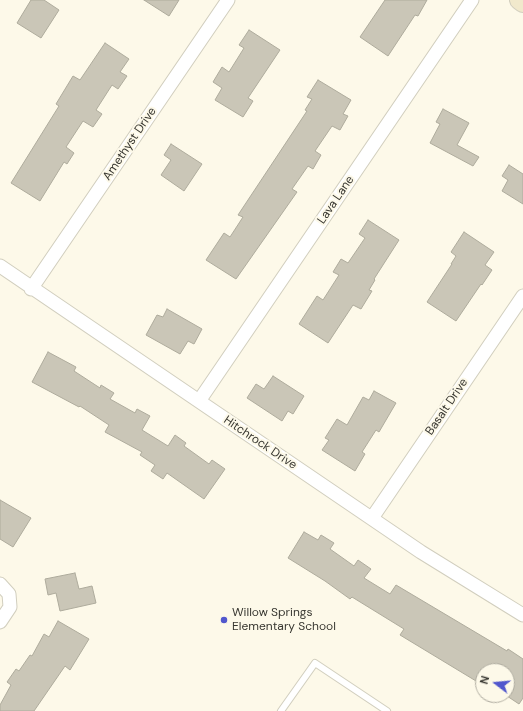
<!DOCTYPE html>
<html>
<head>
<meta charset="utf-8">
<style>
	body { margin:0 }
	#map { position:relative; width:523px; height:711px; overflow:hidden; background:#fdf9e9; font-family:"DM Sans",sans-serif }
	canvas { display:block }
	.north { position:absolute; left:475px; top:663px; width:40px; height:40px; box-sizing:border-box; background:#fdf9e9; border:1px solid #aeab9f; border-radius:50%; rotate:286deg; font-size:11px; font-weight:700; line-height:16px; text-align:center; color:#383731 }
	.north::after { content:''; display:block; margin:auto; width:14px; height:18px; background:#5157cd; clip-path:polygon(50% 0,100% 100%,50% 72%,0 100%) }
</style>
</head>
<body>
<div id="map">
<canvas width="523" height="711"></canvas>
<div class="north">N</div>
</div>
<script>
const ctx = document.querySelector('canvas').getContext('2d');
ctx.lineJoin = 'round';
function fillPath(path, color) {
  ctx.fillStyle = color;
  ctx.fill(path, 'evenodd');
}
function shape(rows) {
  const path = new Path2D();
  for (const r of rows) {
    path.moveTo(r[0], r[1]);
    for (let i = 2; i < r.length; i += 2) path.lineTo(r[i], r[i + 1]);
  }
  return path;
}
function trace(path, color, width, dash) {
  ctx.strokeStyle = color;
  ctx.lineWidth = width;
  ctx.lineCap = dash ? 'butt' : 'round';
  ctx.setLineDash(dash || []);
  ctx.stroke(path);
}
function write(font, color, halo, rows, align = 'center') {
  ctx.font = font + ' "DM Sans",sans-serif';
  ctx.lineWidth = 4;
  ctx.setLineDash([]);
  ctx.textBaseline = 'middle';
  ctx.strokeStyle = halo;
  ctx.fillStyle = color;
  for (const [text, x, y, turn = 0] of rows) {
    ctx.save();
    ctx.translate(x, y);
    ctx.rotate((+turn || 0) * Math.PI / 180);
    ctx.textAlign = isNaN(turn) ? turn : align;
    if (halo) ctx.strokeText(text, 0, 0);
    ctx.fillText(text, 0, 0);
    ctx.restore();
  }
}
const building = shape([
	[31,0,44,0,59,10,41,38,17,23,31,0],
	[144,0,179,0,169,16,144,0],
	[385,0,427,0,418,16,415,15,388,56,360,37,385,0],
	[249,30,280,50,248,98,253,101,243,117,215,100,222,88,213,82,222,67,229,72,244,48,239,45,249,30],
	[105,43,129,59,120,72,127,76,118,89,112,85,96,110,102,114,93,127,83,121,66,147,74,153,67,164,64,162,40,201,11,183,59,106,56,104,73,76,80,80,105,43],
	[318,80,351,100,343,114,348,116,340,130,332,126,315,151,321,155,313,169,308,166,292,189,297,192,236,279,206,260,224,233,230,237,243,217,238,215,307,111,305,110,312,99,307,97,318,80],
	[443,109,469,123,457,145,479,157,473,166,430,143,440,124,436,122,443,109],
	[171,144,202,164,184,191,161,175,171,160,164,155,171,144],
	[509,165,523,174,523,204,502,191,508,180,502,176,509,165],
	[368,220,399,240,374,279,375,280,369,290,372,291,361,309,353,305,328,343,299,324,317,296,323,300,339,275,333,272,341,259,348,263,365,238,359,234,368,220],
	[464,232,494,252,485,265,492,270,482,285,481,284,456,321,427,302,452,264,451,264,456,256,451,252,464,232],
	[167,309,202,329,194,344,188,341,180,354,146,335,157,315,163,317,167,309],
	[48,352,76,367,74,371,100,388,101,385,114,393,110,399,135,413,137,409,150,416,142,430,168,446,175,435,186,443,184,446,209,464,212,460,225,469,204,499,167,473,163,479,151,471,155,465,140,455,142,452,105,432,109,425,80,406,79,407,32,382,48,352],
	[273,376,304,396,293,414,288,411,282,421,247,398,256,384,264,389,273,376],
	[374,391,396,403,379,432,376,430,362,452,365,454,355,471,322,450,329,440,325,438,337,419,347,425,363,397,369,400,374,391],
	[0,500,31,518,13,547,0,539,0,500],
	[304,532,318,540,321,535,334,543,330,549,354,566,358,560,371,569,364,578,390,594,396,585,507,651,508,649,523,659,523,698,519,704,507,696,507,671,482,671,476,681,400,635,404,629,352,597,350,599,325,581,288,558,304,532],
	[75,573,79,589,92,586,96,603,60,611,56,593,48,595,45,579,75,573],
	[58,621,89,639,70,670,65,666,34,711,0,711,0,705,11,685,7,682,16,669,19,671,30,655,32,656,44,634,49,637,58,621]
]);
fillPath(building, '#cac6b7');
trace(building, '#aeab9c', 1);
const lane = shape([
	[281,711,315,663,387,711]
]);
const street = shape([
	[0,266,421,552,523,615],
	[31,289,228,0],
	[199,401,472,0],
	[372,518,523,296],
	[0,584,9,594,10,607,0,622]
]);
const secondary = shape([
	[519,0,523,3]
]);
trace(lane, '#d1cebe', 8);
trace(street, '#d1cebe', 15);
trace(secondary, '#d1cebe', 20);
trace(lane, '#fff', 6);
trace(street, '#fff', 13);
trace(secondary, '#f1e9cc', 18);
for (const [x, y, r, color] of [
	[224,620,4,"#5157cd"]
]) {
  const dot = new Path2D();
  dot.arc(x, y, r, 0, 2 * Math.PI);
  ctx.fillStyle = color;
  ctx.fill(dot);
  trace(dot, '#fdf9e9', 1.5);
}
write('12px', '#383731', '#fdf9e9', [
	["Amethyst Drive",130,144,-56],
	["Lava Lane",336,200,-56],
	["Basalt Drive",447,407,-56],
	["Hitchrock Drive",260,443,34]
]);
write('12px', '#383731', '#fdf9e9', [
	["Willow Springs",232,613],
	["Elementary School",232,627]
], 'left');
</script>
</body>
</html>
